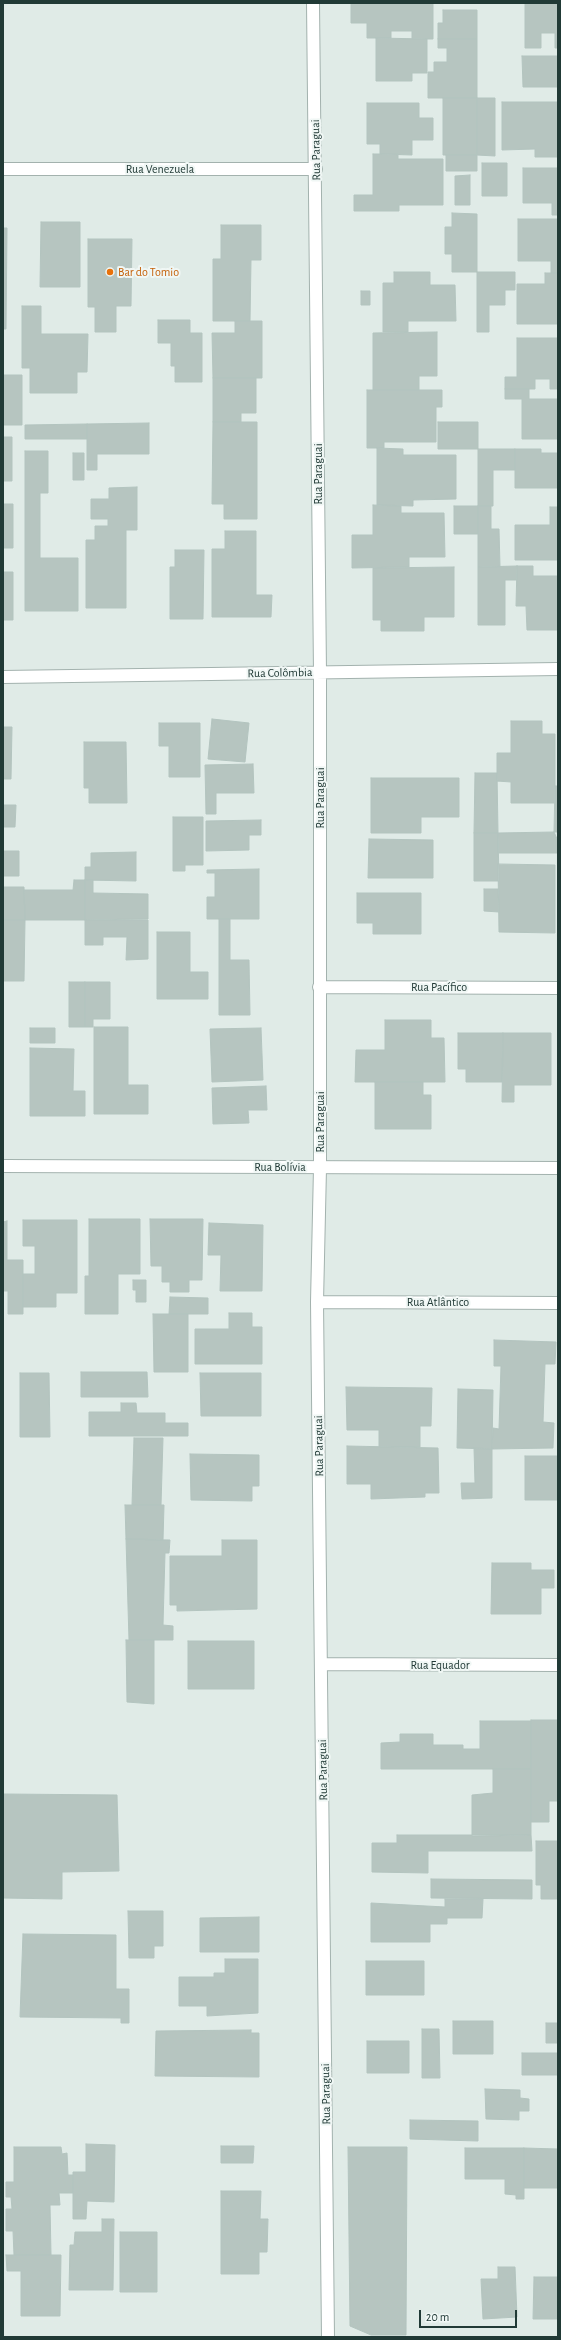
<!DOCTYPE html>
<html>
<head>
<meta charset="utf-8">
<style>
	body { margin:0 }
	#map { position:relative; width:561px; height:2340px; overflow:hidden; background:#e0ebe7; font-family:"Alegreya Sans",sans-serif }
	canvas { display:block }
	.frame { position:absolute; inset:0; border:4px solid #213a36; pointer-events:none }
	.scale { position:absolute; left:419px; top:2310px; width:98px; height:18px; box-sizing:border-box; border:2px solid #213a36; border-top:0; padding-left:5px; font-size:12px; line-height:14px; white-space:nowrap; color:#213a36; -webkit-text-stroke:3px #f0f7f5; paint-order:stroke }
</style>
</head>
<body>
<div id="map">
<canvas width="561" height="2340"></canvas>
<div class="frame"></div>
<div class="scale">20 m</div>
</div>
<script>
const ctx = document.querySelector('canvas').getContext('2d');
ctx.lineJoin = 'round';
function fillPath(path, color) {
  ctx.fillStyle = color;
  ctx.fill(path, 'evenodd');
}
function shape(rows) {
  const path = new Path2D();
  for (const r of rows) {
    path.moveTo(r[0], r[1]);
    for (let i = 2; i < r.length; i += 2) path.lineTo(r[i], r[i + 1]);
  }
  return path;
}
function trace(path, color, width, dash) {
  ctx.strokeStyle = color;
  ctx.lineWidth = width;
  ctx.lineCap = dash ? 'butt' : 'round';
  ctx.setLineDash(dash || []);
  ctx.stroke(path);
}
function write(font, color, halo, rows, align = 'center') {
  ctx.font = font + ' "Alegreya Sans",sans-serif';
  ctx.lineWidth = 4;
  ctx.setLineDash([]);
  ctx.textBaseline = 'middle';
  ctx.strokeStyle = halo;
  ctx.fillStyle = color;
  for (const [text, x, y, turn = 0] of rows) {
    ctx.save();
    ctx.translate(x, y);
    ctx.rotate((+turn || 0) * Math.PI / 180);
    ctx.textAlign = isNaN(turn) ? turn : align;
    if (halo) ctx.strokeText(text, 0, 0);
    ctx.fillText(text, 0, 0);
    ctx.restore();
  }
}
const building = shape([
	[351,3,433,3,433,39,412,39,412,31,391,31,391,38,367,38,367,23,351,23,351,3],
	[525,3,558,3,558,48,555,48,555,33,541,33,541,48,525,48,525,3],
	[443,10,477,10,477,39,438,39,438,23,443,23,443,10],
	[376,38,427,39,427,73,412,73,412,81,376,81,376,38],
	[438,39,477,39,477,98,428,98,428,72,434,72,434,62,447,62,447,48,438,48,438,39],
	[522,56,558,56,558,87,523,87,522,56],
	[443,98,477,98,477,155,443,155,443,98],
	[477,98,495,98,495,156,477,155,477,98],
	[502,102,558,102,558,157,535,157,535,149,502,150,502,102],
	[367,103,419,103,419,118,433,118,433,140,412,140,412,155,380,154,380,144,367,144,367,103],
	[373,154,398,154,398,159,443,159,443,205,399,205,399,211,354,211,354,195,373,195,373,154],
	[446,155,477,155,477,171,446,171,446,155],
	[482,163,507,163,507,196,482,196,482,163],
	[523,168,558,168,558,215,552,215,552,203,523,203,523,168],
	[470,175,470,205,455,205,455,176,470,175],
	[452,213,477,214,477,272,452,272,452,254,445,254,445,227,452,227,452,213],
	[518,219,558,219,558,273,551,273,551,261,518,261,518,219],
	[41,222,80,222,80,287,40,287,41,222],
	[221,225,261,225,261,260,251,260,250,321,213,321,213,259,221,259,221,225],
	[3,228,7,228,6,329,3,329,3,228],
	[88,239,132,239,131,306,116,306,116,332,95,332,95,307,88,307,88,239],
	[394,272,430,272,430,285,455,285,456,321,408,321,408,332,383,332,383,283,394,283,394,272],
	[477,272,515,272,515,290,505,290,505,305,489,305,489,332,477,332,477,272],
	[545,273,558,273,558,324,517,324,517,284,545,284,545,273],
	[361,291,370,291,370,305,361,305,361,291],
	[22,306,41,306,41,334,88,334,87,372,77,372,77,393,30,393,30,368,22,368,22,306],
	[158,320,190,320,190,333,202,333,202,382,175,382,175,366,171,366,171,343,158,343,158,320],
	[235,321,262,321,262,378,213,378,212,333,235,333,235,321],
	[437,332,437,376,419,376,419,390,373,390,373,333,437,332],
	[517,338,558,338,558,389,550,389,550,379,535,379,535,389,505,389,505,377,517,377,517,338],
	[3,375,22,375,22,425,3,425,3,375],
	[213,378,256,378,256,413,241,413,241,422,213,422,213,378],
	[505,389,529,389,529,399,558,399,558,439,522,439,522,399,505,399,505,389],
	[367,390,442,390,442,407,436,407,436,442,384,442,384,448,367,448,367,390],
	[213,422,257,422,257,519,224,519,224,504,212,504,213,422],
	[438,422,478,422,478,449,438,449,438,422],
	[149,423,149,454,97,454,97,470,87,470,87,424,149,423],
	[87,424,87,439,25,439,25,425,87,424],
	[3,437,12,437,12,481,3,481,3,437],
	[377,448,403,449,403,455,456,455,456,499,413,500,413,506,377,505,377,448],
	[478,449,515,449,515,470,493,470,493,506,478,506,478,449],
	[515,449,541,449,541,453,558,453,558,488,515,488,515,449],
	[25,451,48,451,48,493,40,493,40,558,78,558,78,611,25,611,25,451],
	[73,453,84,453,84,480,73,480,73,453],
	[137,487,137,530,126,530,126,608,86,608,86,540,95,540,95,526,108,526,108,519,91,519,91,499,109,499,109,488,137,487],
	[3,504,13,504,13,548,3,548,3,504],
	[373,505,401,506,401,513,444,513,445,557,409,557,409,567,352,568,352,535,373,535,373,505],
	[454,506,478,506,478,534,454,534,454,506],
	[478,506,491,506,491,529,499,529,500,567,478,567,478,506],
	[550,507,558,507,558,560,515,560,515,525,550,525,550,507],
	[225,531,256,531,256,595,272,595,271,617,212,617,212,549,225,549,225,531],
	[175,550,204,550,203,619,170,619,170,567,175,567,175,550],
	[517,566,533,566,533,576,558,576,558,630,527,630,526,606,516,606,517,566],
	[517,566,517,580,505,580,505,625,478,625,478,567,517,566],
	[454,567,454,617,424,617,424,631,381,631,381,620,373,620,373,568,454,567],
	[3,572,13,572,13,620,3,620,3,572],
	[212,719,249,723,245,762,208,759,212,719],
	[511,721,542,721,542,734,555,734,555,803,511,803,511,782,497,781,497,753,511,753,511,721],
	[159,723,200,723,200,777,169,777,169,746,159,746,159,723],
	[3,727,12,727,11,779,3,779,3,727],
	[84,742,126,742,127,803,89,803,89,788,84,788,84,742],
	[253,764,254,793,216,793,216,814,206,814,205,765,253,764],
	[475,773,497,773,498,833,474,833,475,773],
	[371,778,459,778,459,817,421,817,421,833,371,833,371,778],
	[555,786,558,786,558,832,554,832,555,786],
	[3,805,16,805,15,827,3,827,3,805],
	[173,817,203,817,203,865,185,865,185,871,173,871,173,817],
	[261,820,261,835,249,835,249,850,206,851,206,821,261,820],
	[554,832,558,841,558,853,498,853,498,833,554,832],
	[474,833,498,833,499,881,474,881,474,833],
	[369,839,433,840,433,878,368,878,369,839],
	[3,851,19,851,19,876,3,876,3,851],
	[136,852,136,881,85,880,85,867,91,867,91,853,136,852],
	[498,864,555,865,555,933,499,932,498,864],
	[259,869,259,919,207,919,207,897,215,897,215,873,207,873,207,870,259,869],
	[74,880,85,880,85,920,25,920,24,890,73,890,74,880],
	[85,880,93,880,93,893,148,894,148,919,85,920,85,880],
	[3,887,24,887,25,920,3,920,3,887],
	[484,889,499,889,499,912,484,911,484,889],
	[357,893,421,893,421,934,373,934,373,923,357,923,357,893],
	[219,919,230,919,230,960,249,960,250,1015,219,1015,219,919],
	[3,920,25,920,24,981,3,981,3,920],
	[85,920,148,920,148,959,126,960,127,937,103,937,103,945,85,945,85,920],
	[157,932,190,932,190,972,208,972,208,999,157,999,157,932],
	[69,982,85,982,85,1027,69,1027,69,982],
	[85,982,110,982,110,1019,93,1019,93,1027,85,1027,85,982],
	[385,1020,431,1020,431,1038,444,1038,445,1082,355,1082,356,1050,385,1050,385,1020],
	[94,1027,128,1027,128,1085,148,1085,148,1114,94,1114,94,1027],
	[30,1028,55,1028,55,1043,30,1043,30,1028],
	[261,1028,263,1080,212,1082,210,1029,261,1028],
	[458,1033,503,1033,502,1082,466,1082,466,1069,458,1069,458,1033],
	[503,1033,551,1033,551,1085,514,1085,514,1102,502,1102,503,1033],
	[30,1048,74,1049,73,1091,85,1091,85,1116,30,1116,30,1048],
	[375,1082,423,1082,423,1095,431,1095,431,1129,375,1129,375,1082],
	[266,1086,267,1110,248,1110,249,1123,213,1124,212,1088,266,1086],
	[89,1219,140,1219,140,1274,118,1274,118,1314,85,1314,85,1276,89,1276,89,1219],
	[150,1219,203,1219,202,1280,189,1280,189,1292,170,1292,170,1282,162,1282,162,1266,151,1266,150,1219],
	[23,1220,77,1220,77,1293,56,1293,56,1307,23,1307,23,1274,35,1274,35,1246,23,1246,23,1220],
	[7,1221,7,1260,23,1260,23,1314,8,1314,8,1291,3,1291,3,1222,7,1221],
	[209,1223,263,1225,262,1291,220,1291,221,1255,208,1255,209,1223],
	[133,1280,146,1280,146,1302,136,1302,136,1290,133,1290,133,1280],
	[170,1297,208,1298,208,1314,169,1314,170,1297],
	[229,1313,252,1313,252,1327,262,1327,262,1364,195,1364,195,1329,229,1329,229,1313],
	[153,1314,188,1314,188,1372,154,1372,153,1314],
	[494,1340,556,1342,555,1364,545,1364,543,1422,554,1423,553,1448,492,1449,493,1428,499,1429,501,1366,494,1366,494,1340],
	[81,1372,147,1372,148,1397,81,1397,81,1372],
	[20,1373,49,1373,50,1437,20,1437,20,1373],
	[200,1373,261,1373,261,1416,201,1416,200,1373],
	[346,1387,432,1388,431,1426,420,1426,420,1447,379,1447,379,1430,347,1430,346,1387],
	[458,1389,493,1390,492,1449,457,1448,458,1389],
	[121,1403,136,1403,137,1413,165,1413,165,1423,188,1423,188,1436,89,1436,89,1412,121,1412,121,1403],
	[134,1438,163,1438,161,1505,132,1505,134,1438],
	[347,1446,438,1448,439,1493,425,1493,425,1497,371,1499,371,1484,347,1484,347,1446],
	[474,1448,492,1449,492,1498,462,1499,461,1483,475,1483,474,1448],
	[190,1454,259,1455,259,1486,252,1486,252,1501,191,1500,190,1454],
	[525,1456,557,1456,557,1500,525,1500,525,1456],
	[125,1505,164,1505,163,1540,126,1539,125,1505],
	[126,1539,170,1540,169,1553,165,1553,163,1625,173,1626,173,1640,129,1640,126,1539],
	[222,1540,257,1540,257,1609,177,1611,177,1605,170,1605,170,1556,222,1556,222,1540],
	[492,1563,531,1563,531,1570,554,1570,554,1588,541,1588,541,1614,491,1614,492,1563],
	[126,1640,154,1640,154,1704,127,1702,126,1640],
	[188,1641,254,1641,254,1689,188,1689,188,1641],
	[531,1720,558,1720,558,1801,549,1801,549,1822,531,1822,531,1720],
	[480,1721,531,1721,531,1769,381,1769,381,1743,400,1742,400,1734,433,1734,433,1745,463,1745,463,1749,480,1749,480,1721],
	[493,1769,531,1769,531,1835,472,1836,472,1795,493,1793,493,1769],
	[3,1794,117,1795,119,1871,62,1872,62,1899,3,1898,3,1794],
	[397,1835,531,1835,532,1851,428,1851,428,1873,372,1872,372,1843,397,1843,397,1835],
	[536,1841,558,1841,558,1899,541,1899,541,1885,536,1885,536,1841],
	[431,1879,532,1880,532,1899,431,1898,431,1879],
	[445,1899,483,1899,482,1918,447,1918,447,1924,430,1924,430,1942,371,1942,371,1903,445,1907,445,1899],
	[128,1911,163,1911,163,1946,154,1946,154,1958,129,1958,128,1911],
	[259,1917,259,1952,200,1952,200,1918,259,1917],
	[23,1934,116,1935,116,1989,129,1989,129,2023,121,2023,121,2018,20,2017,23,1934],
	[225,1959,258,1959,258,2013,207,2016,207,2006,179,2006,179,1977,214,1977,214,1973,225,1973,225,1959],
	[366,1961,424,1961,424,1995,366,1995,366,1961],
	[453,2021,493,2021,493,2054,453,2054,453,2021],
	[546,2023,558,2023,558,2043,546,2043,546,2023],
	[422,2029,439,2029,440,2078,422,2078,422,2029],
	[251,2030,251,2033,259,2033,259,2077,155,2076,156,2031,251,2030],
	[367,2041,409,2041,409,2073,367,2073,367,2041],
	[522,2053,558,2053,558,2075,522,2075,522,2053],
	[485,2089,520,2090,520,2098,529,2099,529,2111,519,2111,519,2120,486,2119,485,2089],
	[410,2120,478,2121,478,2141,410,2139,410,2120],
	[86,2144,115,2145,114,2202,87,2201,86,2219,73,2219,73,2172,86,2172,86,2144],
	[221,2146,254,2146,253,2163,221,2163,221,2146],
	[14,2147,61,2147,62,2154,67,2153,68,2175,73,2175,73,2193,59,2193,60,2205,50,2205,51,2255,14,2255,13,2231,6,2231,6,2209,12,2209,11,2197,6,2197,6,2182,14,2182,14,2147],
	[348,2147,407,2147,406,2335,371,2335,350,2326,348,2147],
	[465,2148,524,2148,524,2199,516,2199,516,2195,505,2194,505,2179,465,2179,465,2148],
	[524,2148,558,2149,558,2188,524,2188,524,2148],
	[221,2191,261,2191,260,2219,268,2219,267,2252,259,2252,259,2274,221,2274,221,2191],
	[102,2219,114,2219,113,2290,69,2290,70,2245,74,2245,75,2232,102,2232,102,2219],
	[120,2232,157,2232,157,2292,120,2292,120,2232],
	[6,2255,61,2255,60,2316,21,2316,21,2271,7,2271,6,2255],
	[498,2267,515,2267,517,2317,483,2319,481,2279,498,2279,498,2267],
	[534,2277,558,2277,558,2319,533,2319,534,2277]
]);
fillPath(building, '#b6c5c0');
trace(building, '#b3c4bf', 1);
const minor = shape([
	[313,3,320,672,320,1168,317,1302,328,2337],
	[3,169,316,169],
	[3,677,558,669],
	[319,987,558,988],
	[317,1302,558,1303],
	[322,1664,558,1665]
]);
const tertiary = shape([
	[3,1166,558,1168]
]);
trace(minor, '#a3b2ae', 14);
trace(tertiary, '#a3b2ae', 14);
trace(minor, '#fff', 12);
trace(tertiary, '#fff', 12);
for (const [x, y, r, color] of [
	[110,272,4,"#e8710a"]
]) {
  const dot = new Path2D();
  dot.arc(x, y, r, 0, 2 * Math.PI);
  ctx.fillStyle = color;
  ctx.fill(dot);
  trace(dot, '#f0f7f5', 1.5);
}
write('12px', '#213a36', '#f0f7f5', [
	["Rua Paraguai",316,150,-91],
	["Rua Venezuela",160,169],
	["Rua Paraguai",318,474,-90],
	["Rua Colômbia",280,673,-1],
	["Rua Paraguai",320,798,-90],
	["Rua Pacífico",439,987],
	["Rua Paraguai",320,1122,-90],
	["Rua Bolívia",280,1167],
	["Rua Atlântico",438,1302],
	["Rua Paraguai",319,1446,-91],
	["Rua Equador",440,1665],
	["Rua Paraguai",323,1770,-91],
	["Rua Paraguai",326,2094,-91]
]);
write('12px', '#c56008', '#f0f7f5', [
	["Bar do Tomio",118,272]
], 'left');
</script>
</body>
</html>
